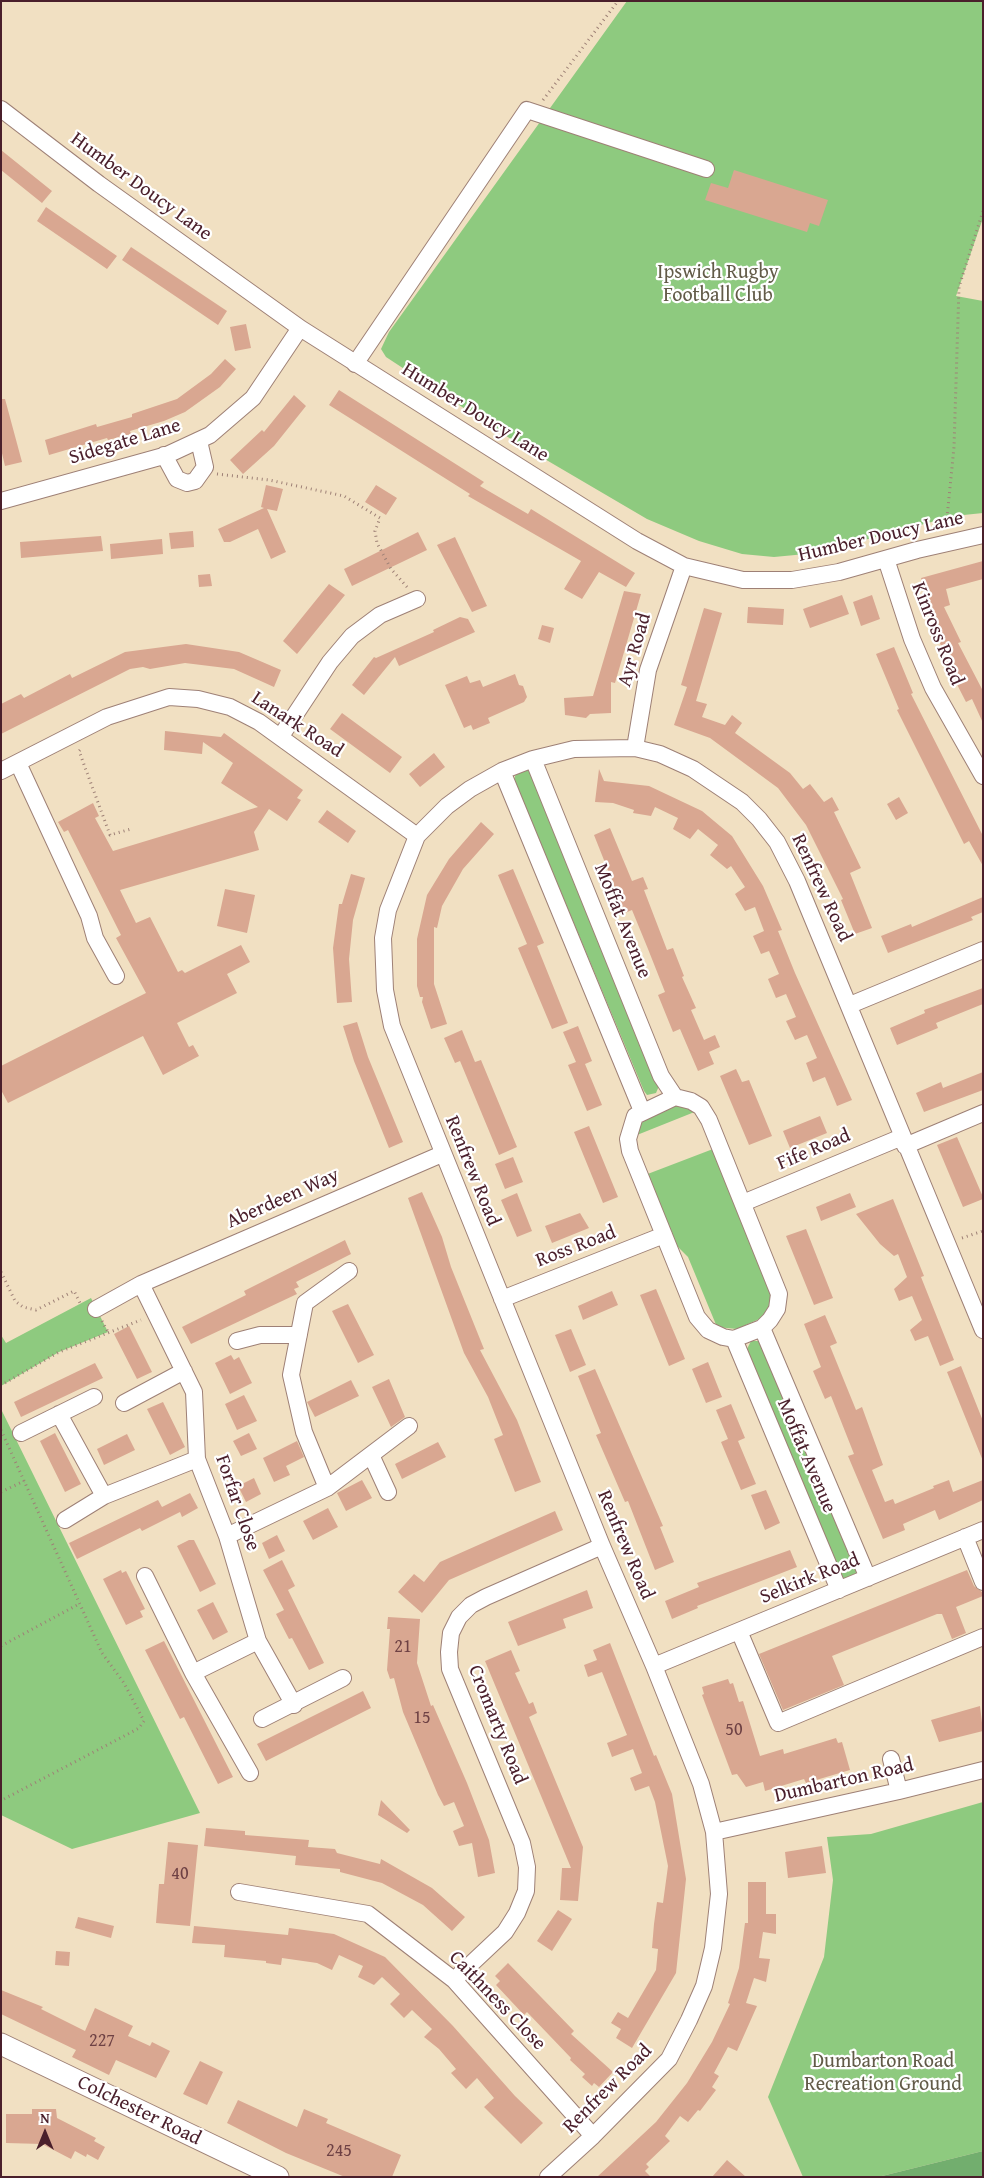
<!DOCTYPE html>
<html>
<head>
<meta charset="utf-8">
<style>
	body { margin:0 }
	#map { position:relative; width:984px; height:2178px; overflow:hidden; background:#f1e0c2; font-family:"Gentium Book Plus",serif }
	canvas { display:block }
	.frame { position:absolute; inset:0; border:2px solid #4a1f2b; pointer-events:none }
	.north { position:absolute; left:20px; top:2108px; width:50px; height:50px; -webkit-text-stroke:4px #fff; paint-order:stroke; rotate:0deg; font-size:14px; font-weight:700; line-height:20px; text-align:center; color:#4a1f2b }
	.north::after { content:''; display:block; margin:auto; width:18px; height:22px; background:#4a1f2b; clip-path:polygon(50% 0,100% 100%,50% 72%,0 100%) }
</style>
</head>
<body>
<div id="map">
<canvas width="984" height="2178"></canvas>
<div class="frame"></div>
<div class="north">N</div>
</div>
<script>
const ctx = document.querySelector('canvas').getContext('2d');
ctx.lineJoin = 'round';
function fillPath(path, color) {
  ctx.fillStyle = color;
  ctx.fill(path, 'evenodd');
}
function shape(rows) {
  const path = new Path2D();
  for (const r of rows) {
    path.moveTo(r[0], r[1]);
    for (let i = 2; i < r.length; i += 2) path.lineTo(r[i], r[i + 1]);
  }
  return path;
}
function trace(path, color, width, dash) {
  ctx.strokeStyle = color;
  ctx.lineWidth = width;
  ctx.lineCap = dash ? 'butt' : 'round';
  ctx.setLineDash(dash || []);
  ctx.stroke(path);
}
function write(font, color, halo, rows, align = 'center') {
  ctx.font = font + ' "Gentium Book Plus",serif';
  ctx.lineWidth = 4.5;
  ctx.setLineDash([]);
  ctx.textBaseline = 'middle';
  ctx.strokeStyle = halo;
  ctx.fillStyle = color;
  for (const [text, x, y, turn = 0] of rows) {
    ctx.save();
    ctx.translate(x, y);
    ctx.rotate((+turn || 0) * Math.PI / 180);
    ctx.textAlign = isNaN(turn) ? turn : align;
    if (halo) ctx.strokeText(text, 0, 0);
    ctx.fillText(text, 0, 0);
    ctx.restore();
  }
}
fillPath(shape([
	[627,1,983,1,983,218,956,296,983,301,983,513,954,516,816,553,774,557,742,554,699,541,647,519,514,441,386,357,381,349,389,332],
	[527,770,531,772,659,1086,656,1093,647,1095,644,1091,514,780,516,773],
	[679,1103,697,1111,632,1137,637,1122],
	[713,1149,774,1303,766,1316,737,1329,717,1327,688,1257,672,1241,645,1175],
	[91,1298,108,1332,59,1352,1,1386,1,1335,6,1343],
	[751,1341,759,1341,857,1572,851,1580,841,1579,747,1349],
	[1,1409,200,1813,72,1849,1,1815],
	[983,1802,983,2151,878,2177,803,2177,768,2097,824,1957,833,1880,827,1837,871,1834]
]), '#8eca7f');
fillPath(shape([
	[983,2151,983,2177,878,2177]
]), '#72ae6e');
fillPath(shape([
	[1,150,52,191,42,203,1,170],
	[734,170,828,200,819,226,810,223,807,232,705,200,711,183,728,188],
	[46,207,117,256,107,269,37,221],
	[131,247,227,311,218,325,122,260],
	[246,324,251,348,235,351,230,327],
	[225,359,236,369,220,387,185,412,164,421,130,431,131,434,108,440,107,438,49,455,45,440,96,424,97,427,132,417,132,414,177,399,211,374],
	[339,390,484,482,480,486,528,514,531,509,635,573,626,587,599,572,582,599,564,589,581,561,468,496,470,494,329,405],
	[294,395,306,406,274,446,243,474,230,460,262,430,264,432],
	[1,399,5,399,22,462,5,466,1,449],
	[266,485,283,489,277,511,267,509,286,552,271,559,258,529,230,542,224,542,218,529,264,508,261,507],
	[376,485,397,498,386,515,365,502],
	[193,531,194,547,171,549,169,533],
	[418,532,427,550,352,586,344,569],
	[101,536,103,551,21,558,20,542],
	[455,537,487,606,472,612,437,545],
	[162,539,163,554,111,559,110,544],
	[983,561,983,579,946,589,950,605,944,607,961,642,958,643,983,691,983,723,972,699,966,702,944,659,947,658,934,631,936,630,921,578],
	[210,574,212,586,199,587,198,575],
	[329,584,345,595,297,654,283,641],
	[624,591,641,594,615,683,611,682,611,713,590,714,586,718,565,715,564,698,593,696],
	[842,595,849,614,810,628,803,609],
	[872,595,880,619,861,626,853,602],
	[748,607,784,609,783,625,747,623],
	[704,608,722,613,696,701,707,704,702,717,725,725,732,715,742,723,735,733,790,773,803,789,810,784,824,802,832,797,839,810,834,812,861,868,850,873,872,928,855,934,841,900,843,899,806,825,778,788,710,738,674,725,687,687,681,685],
	[460,617,468,619,475,632,399,666,395,657,364,695,352,685,374,657,376,658,434,632,433,630],
	[542,625,554,628,550,643,538,639],
	[186,644,239,652,281,670,274,687,234,669,185,663,150,669,143,667,130,669,1,734,1,704,21,694,24,698,70,674,72,678,125,652],
	[894,647,913,693,911,694,983,836,983,866,969,841,964,844,897,710,899,709,876,654],
	[515,674,519,685,523,686,527,697,524,702,488,718,490,723,473,730,471,725,464,728,445,685,467,676,470,683,480,680,483,687],
	[342,713,402,757,390,773,330,729],
	[165,731,221,737,224,733,303,790,297,798,301,800,287,821,269,809,254,832,259,850,120,890,136,923,150,917,178,972,182,970,185,973,241,945,250,962,227,974,237,993,177,1023,189,1047,193,1045,199,1056,163,1075,143,1036,8,1103,1,1090,1,1066,146,993,116,938,121,935,68,830,64,832,58,822,93,803,99,816,95,818,113,851,258,807,221,783,233,763,203,742,202,754,164,750],
	[434,753,445,767,420,787,409,774],
	[599,769,604,781,649,786,702,811,732,836,763,886,782,930,778,931,795,973,852,1100,837,1106,825,1077,813,1082,806,1063,817,1058,807,1035,795,1040,786,1021,796,1017,786,994,776,998,768,979,779,974,769,951,761,954,753,936,764,931,755,907,745,911,735,894,745,887,731,866,727,869,710,855,718,845,698,829,690,839,673,829,678,818,655,807,651,816,633,813,634,810,613,803,595,802],
	[899,797,908,813,896,820,887,804],
	[327,810,356,831,348,843,318,822],
	[481,822,494,834,463,869,442,906,437,928,434,927,434,984,447,1024,431,1029,422,1002,423,997,420,997,417,986,417,939,427,895,449,859],
	[610,828,632,881,643,877,648,889,644,890,667,950,673,948,684,976,682,977,696,1008,691,1010,704,1040,715,1035,720,1047,709,1052,714,1064,698,1071,680,1029,673,1032,658,995,665,992,648,949,632,910,625,913,594,835],
	[513,869,544,943,537,946,568,1023,552,1029,518,948,527,944,498,875],
	[351,874,365,878,353,920,349,959,352,1002,337,1003,333,948,339,904,342,904],
	[225,889,255,895,247,933,217,926],
	[983,897,983,912,971,917,973,920,888,953,881,936,911,924,912,927],
	[983,988,983,1004,936,1023,938,1028,897,1045,890,1028,925,1013,924,1010],
	[357,1022,368,1057,403,1142,389,1148,354,1061,343,1026],
	[578,1026,592,1061,585,1064,602,1105,587,1111,568,1065,576,1062,563,1032],
	[462,1030,475,1062,481,1060,517,1147,499,1155,460,1061,455,1063,444,1038],
	[736,1069,742,1082,749,1080,772,1136,749,1145,720,1076],
	[983,1072,983,1090,924,1112,916,1093,941,1082,943,1088],
	[820,1116,827,1133,790,1148,783,1131],
	[589,1126,618,1197,603,1203,574,1132],
	[957,1137,983,1197,983,1199,963,1207,937,1145],
	[513,1157,523,1182,505,1189,495,1164],
	[422,1192,442,1237,451,1267,484,1349,480,1350,517,1420,541,1482,515,1492,494,1439,503,1435,488,1397,464,1353,408,1198],
	[517,1193,532,1231,517,1237,501,1200],
	[850,1193,856,1207,821,1221,816,1207],
	[893,1199,924,1276,921,1277,954,1360,940,1366,928,1336,915,1341,910,1330,922,1320,912,1296,899,1301,894,1289,907,1277,898,1254,894,1256,880,1244,856,1214],
	[580,1213,589,1228,552,1243,545,1226],
	[806,1229,833,1298,814,1305,786,1236],
	[345,1240,351,1254,296,1282,299,1287,294,1289,297,1294,191,1344,182,1327,246,1295,244,1291],
	[656,1289,685,1359,669,1366,640,1295],
	[612,1291,618,1305,583,1320,578,1306],
	[348,1304,374,1355,358,1363,332,1311],
	[825,1315,837,1343,830,1346,856,1410,862,1407,883,1465,872,1470,885,1502,893,1499,895,1504,934,1488,933,1486,949,1480,953,1492,983,1480,983,1500,939,1520,935,1510,903,1524,905,1530,883,1539,848,1456,854,1454,831,1396,825,1399,813,1371,821,1367,804,1324],
	[129,1326,152,1372,137,1379,114,1334],
	[571,1329,586,1365,570,1372,555,1335],
	[231,1355,234,1360,239,1357,252,1383,230,1394,215,1363],
	[708,1362,722,1397,706,1403,692,1369],
	[95,1363,103,1378,21,1417,14,1402],
	[961,1366,983,1421,983,1461,947,1372],
	[595,1369,663,1526,660,1527,674,1562,655,1570,628,1501,625,1502,596,1435,601,1433,578,1376],
	[389,1379,405,1417,391,1427,372,1387],
	[351,1380,359,1396,315,1417,307,1402],
	[244,1395,257,1421,237,1430,225,1404],
	[163,1402,185,1447,170,1455,147,1409],
	[731,1404,745,1438,738,1441,756,1484,741,1490,721,1442,728,1439,716,1410],
	[55,1433,81,1484,65,1492,40,1441],
	[249,1433,257,1449,241,1456,233,1441],
	[127,1434,135,1450,104,1465,97,1449],
	[297,1441,304,1457,286,1466,290,1475,274,1482,263,1458],
	[438,1442,446,1457,402,1479,395,1464],
	[254,1478,261,1494,246,1502,238,1486],
	[362,1480,372,1498,346,1511,337,1493],
	[766,1490,780,1523,765,1530,751,1495],
	[190,1493,198,1508,182,1517,180,1512,142,1531,140,1528,77,1559,69,1543,158,1500,162,1507],
	[328,1508,338,1527,313,1540,303,1521],
	[555,1511,563,1530,449,1580,422,1613,398,1592,414,1574,424,1582,440,1562],
	[277,1535,285,1551,269,1559,262,1543],
	[189,1540,194,1540,216,1584,200,1592,177,1546],
	[790,1550,797,1567,697,1606,698,1608,672,1619,665,1601,699,1587,697,1583],
	[282,1560,295,1586,288,1590,324,1663,309,1670,292,1638,289,1639,276,1614,284,1610,263,1570],
	[121,1570,122,1573,126,1571,145,1609,140,1611,143,1617,126,1625,103,1579],
	[967,1570,974,1586,982,1592,983,1596,956,1607,966,1633,952,1639,942,1614,937,1614,832,1656,844,1685,783,1710,759,1654],
	[587,1590,593,1608,563,1619,566,1628,518,1646,508,1622],
	[213,1602,228,1632,213,1640,197,1610],
	[388,1617,420,1619,417,1663,431,1706,433,1705,467,1783,489,1840,495,1873,478,1877,472,1843,459,1846,453,1831,464,1826,454,1802,444,1806,438,1795,403,1712,394,1678,390,1679,387,1670,390,1629,387,1629],
	[164,1641,233,1777,218,1784,184,1717,180,1719,145,1650],
	[610,1643,654,1756,656,1755,672,1794,686,1879,676,1973,632,2048,616,2038,621,2029,611,2023,618,2012,628,2018,656,1970,658,1949,652,1948,654,1924,657,1902,663,1903,668,1866,655,1802,649,1786,635,1791,630,1778,642,1773,633,1749,612,1757,607,1743,627,1735,602,1672,588,1677,584,1665,597,1660,593,1650],
	[511,1650,520,1671,515,1673,529,1704,533,1702,537,1713,529,1717,583,1847,578,1901,560,1900,562,1868,571,1868,485,1661],
	[728,1679,730,1684,733,1683,739,1702,743,1701,760,1756,783,1749,784,1754,836,1738,838,1743,842,1742,850,1770,806,1783,804,1779,765,1791,763,1782,746,1787,737,1774,732,1775,702,1695,704,1694,702,1687],
	[363,1691,371,1708,266,1761,257,1744],
	[980,1706,983,1731,939,1742,931,1720],
	[381,1800,410,1830,407,1833,378,1815],
	[206,1828,245,1831,245,1835,309,1840,308,1847,335,1849,337,1853,380,1864,381,1859,432,1888,465,1917,452,1931,423,1905,382,1883,340,1872,340,1869,295,1865,296,1856,204,1846],
	[168,1842,198,1845,190,1926,156,1923,159,1884,164,1884],
	[822,1846,826,1873,788,1878,785,1852],
	[748,1882,766,1882,766,1914,776,1914,776,1934,763,1932,759,1958,770,1959,766,1982,754,1978,746,2003,757,2006,737,2051,728,2047,714,2073,719,2076,712,2087,716,2090,700,2111,698,2110,688,2122,680,2116,665,2136,670,2141,646,2164,649,2167,645,2171,651,2177,597,2177,656,2122,687,2083,712,2042,730,2004,728,2003,739,1968,745,1923,748,1923],
	[558,1910,572,1919,552,1951,537,1941],
	[78,1917,114,1926,111,1938,75,1928],
	[194,1926,288,1935,289,1928,334,1934,385,1957,453,2026,515,2096,543,2123,521,2144,484,2107,494,2098,477,2078,466,2089,451,2073,456,2069,439,2049,424,2037,432,2029,412,2010,404,2018,390,2004,400,1994,382,1977,374,1985,358,1977,363,1966,339,1955,332,1970,317,1963,282,1958,281,1965,266,1963,266,1961,224,1957,225,1945,192,1943],
	[56,1951,70,1952,69,1966,55,1965],
	[508,1963,574,2031,571,2034,613,2072,599,2087,594,2083,592,2086,582,2077,585,2074,570,2060,571,2058,527,2012,524,2015,496,1985,500,1981,495,1976],
	[1,1990,43,2007,41,2009,85,2031,95,2008,133,2026,128,2036,150,2046,152,2042,170,2051,156,2078,116,2060,109,2075,72,2057,76,2050,1,2014],
	[200,2061,223,2072,207,2105,183,2094],
	[238,2100,297,2127,304,2109,328,2119,326,2123,401,2155,392,2177,345,2177,286,2153,227,2123],
	[32,2109,56,2109,57,2118,96,2138,94,2141,105,2147,98,2160,87,2154,86,2157,75,2151,71,2159,42,2144,6,2143,6,2114,32,2114],
	[727,2160,746,2177,712,2177]
]), '#d9a791');
const minor = shape([
	[1,109,99,184,300,328,637,541,684,566,743,580,792,580,839,572,917,550,983,535],
	[355,364,527,110,706,169],
	[164,455,177,479,187,483,195,481,205,467,199,441],
	[1,501,167,455,210,435,253,398,300,328],
	[886,559,912,639,933,688,983,776],
	[281,736,330,662,352,636,380,615,417,599],
	[635,748,648,670,684,566],
	[533,759,661,1076,675,1097],
	[18,763,89,916,95,938,116,976],
	[1,771,107,717,169,697,198,699,230,707,259,722,417,836],
	[502,771,642,1111],
	[850,1005,983,950],
	[675,1097,691,1101,701,1107,709,1120,779,1294,777,1309,770,1320,762,1328,734,1339,723,1337,708,1330,697,1317,630,1151,628,1139,635,1116,675,1097],
	[905,1146,983,1113],
	[743,1203,902,1137],
	[141,1284,194,1392,197,1459,227,1536,258,1641,294,1705],
	[502,1299,664,1235],
	[96,1309,141,1284,442,1154],
	[762,1328,868,1578],
	[734,1339,839,1590],
	[237,1341,260,1335,299,1335],
	[124,1403,184,1371],
	[59,1414,104,1496,197,1459],
	[21,1433,94,1397],
	[371,1455,388,1492],
	[327,1488,304,1432,291,1375,305,1303,349,1271],
	[65,1520,104,1496],
	[227,1536,327,1488,409,1426],
	[965,1537,983,1582],
	[145,1576,193,1673,250,1773],
	[739,1631,778,1723,983,1637],
	[654,1666,983,1530],
	[193,1673,258,1641],
	[262,1719,343,1678],
	[891,1759,899,1791],
	[714,1832,899,1791,983,1770],
	[239,1892,368,1914,454,1980,593,2136],
	[454,1980,505,1932,517,1913,526,1891,527,1867,522,1843,450,1669,449,1652,451,1633,459,1617,471,1605,486,1597,602,1546],
	[548,2177,593,2136,669,2059,689,2020,704,1986,713,1948,719,1894,714,1832,701,1784,654,1666,602,1546,392,1026,385,990,383,938,388,910,417,836,447,806,470,789,502,771,533,759,574,749,635,748,660,754,693,769,742,802,759,819,777,842,797,881,983,1330]
]);
const major = shape([
	[1,2044,278,2177]
]);
trace(minor, '#9e8076', 18);
trace(major, '#9e8076', 23);
trace(shape([
	[543,100,618,1],
	[217,474,269,480,344,496,380,518,375,531,377,543,391,569,407,587],
	[946,528,954,447,959,287,983,211],
	[80,750,79,751,110,835,131,829],
	[962,1238,983,1231],
	[1,1272,15,1301,23,1307,36,1310,74,1291,81,1305],
	[102,1321,108,1332],
	[5,1383,59,1352,141,1320],
	[1,1430,102,1653,124,1683,144,1721,139,1728,128,1734,4,1799,1,1798],
	[1,1492,24,1481],
	[1,1646,79,1604]
]), '#9e8076', 3, [1, 4]);
trace(minor, '#fff', 16);
trace(major, '#fff', 21);
write('18px', '#6e4144', null, [
	["21",403,1647],
	["15",422,1718],
	["50",734,1730],
	["40",180,1874],
	["227",102,2041],
	["245",339,2151]
]);
write('20px', '#4a1f2b', '#fff', [
	["Humber Doucy Lane",141,187,36],
	["Humber Doucy Lane",475,413,32],
	["Sidegate Lane",125,442,-17],
	["Humber Doucy Lane",881,537,-13],
	["Kinross Road",937,634,68],
	["Ayr Road",635,650,-74],
	["Lanark Road",297,725,33],
	["Renfrew Road",821,888,65],
	["Moffat Avenue",622,921,68],
	["Fife Road",814,1150,-23],
	["Renfrew Road",472,1171,68],
	["Aberdeen Way",283,1199,-24],
	["Ross Road",576,1247,-21],
	["Moffat Avenue",806,1456,67],
	["Forfar Close",237,1503,71],
	["Renfrew Road",625,1545,67],
	["Selkirk Road",810,1579,-22],
	["Cromarty Road",497,1725,68],
	["Dumbarton Road",844,1781,-13],
	["Caithness Close",497,2001,46],
	["Renfrew Road",608,2089,-45],
	["Colchester Road",139,2111,26]
]);
write('20px', '#625b48', '#fff', [
	["Ipswich Rugby",718,273],
	["Football Club",718,296],
	["Dumbarton Road",883,2062],
	["Recreation Ground",883,2085]
]);
</script>
</body>
</html>
